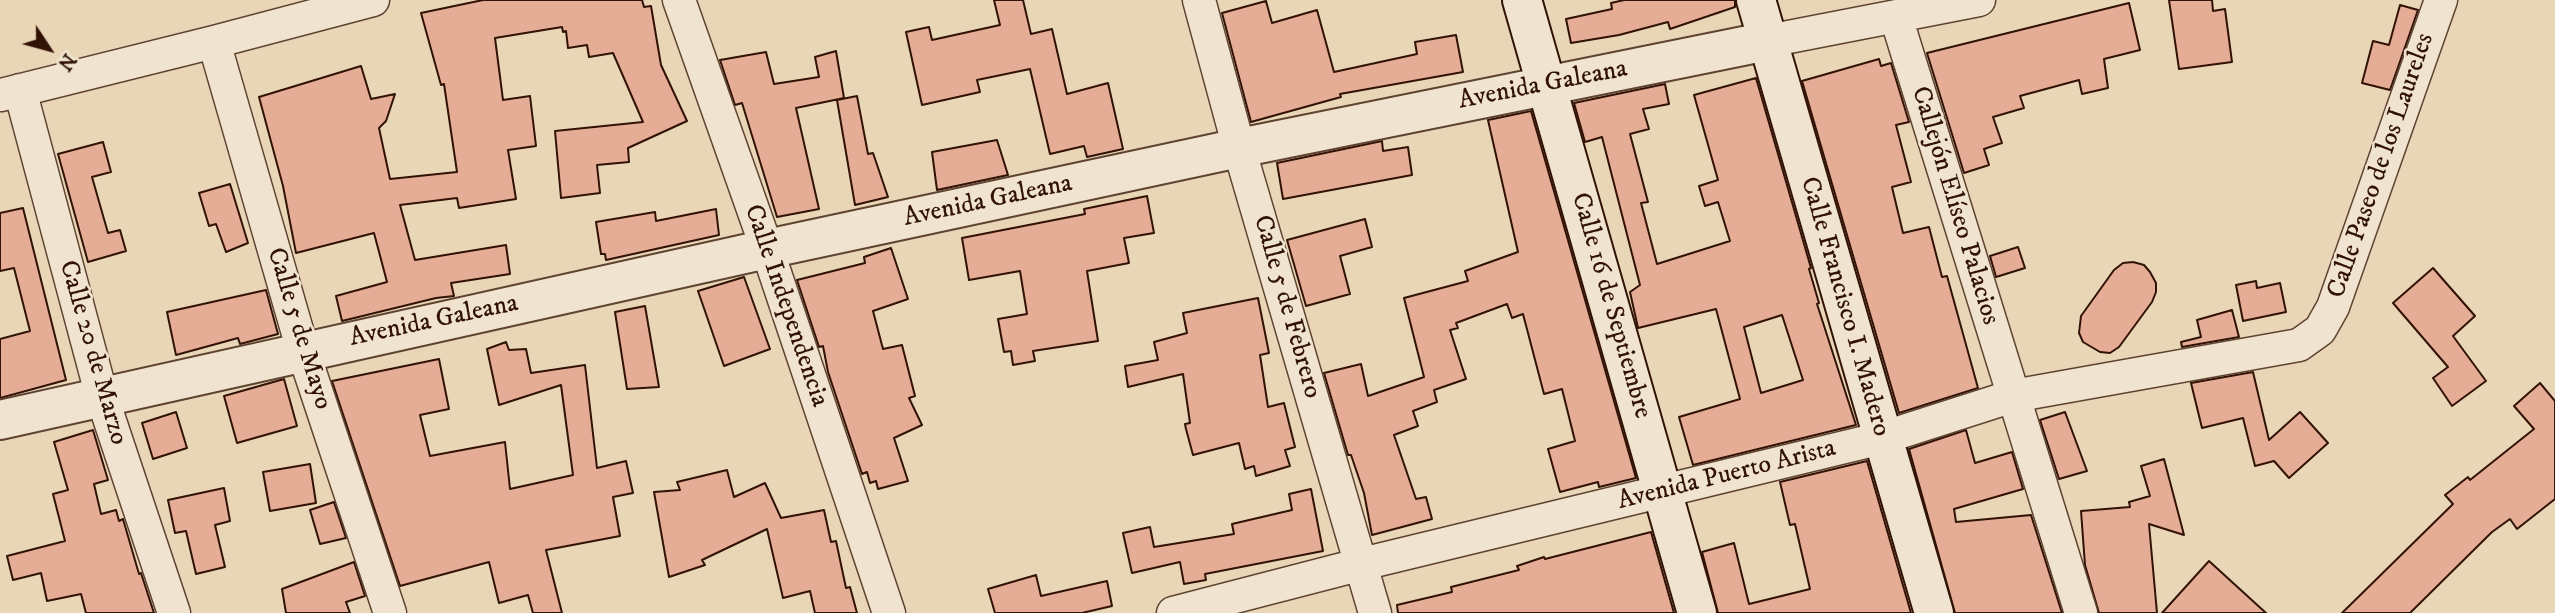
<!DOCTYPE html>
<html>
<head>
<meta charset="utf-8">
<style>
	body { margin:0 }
	#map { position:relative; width:2555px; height:613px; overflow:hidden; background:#e8d6b6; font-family:"IM FELL DW Pica",serif }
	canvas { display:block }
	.north { position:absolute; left:14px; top:14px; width:70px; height:70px; -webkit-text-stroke:5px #f0e4d0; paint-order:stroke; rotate:126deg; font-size:19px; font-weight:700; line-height:28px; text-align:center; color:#311205 }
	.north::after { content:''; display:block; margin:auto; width:24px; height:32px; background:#311205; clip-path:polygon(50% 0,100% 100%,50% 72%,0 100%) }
</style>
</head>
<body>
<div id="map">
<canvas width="2555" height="613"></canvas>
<div class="north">N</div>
</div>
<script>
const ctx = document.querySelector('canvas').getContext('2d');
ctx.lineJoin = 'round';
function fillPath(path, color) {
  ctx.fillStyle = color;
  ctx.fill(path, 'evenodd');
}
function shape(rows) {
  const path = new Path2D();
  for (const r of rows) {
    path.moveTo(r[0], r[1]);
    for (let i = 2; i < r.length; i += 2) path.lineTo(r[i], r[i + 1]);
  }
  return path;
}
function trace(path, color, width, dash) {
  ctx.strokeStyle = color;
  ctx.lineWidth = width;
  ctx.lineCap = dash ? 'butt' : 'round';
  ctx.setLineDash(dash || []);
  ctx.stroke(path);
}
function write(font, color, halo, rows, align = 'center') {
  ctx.font = font + ' "IM FELL DW Pica",serif';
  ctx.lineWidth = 5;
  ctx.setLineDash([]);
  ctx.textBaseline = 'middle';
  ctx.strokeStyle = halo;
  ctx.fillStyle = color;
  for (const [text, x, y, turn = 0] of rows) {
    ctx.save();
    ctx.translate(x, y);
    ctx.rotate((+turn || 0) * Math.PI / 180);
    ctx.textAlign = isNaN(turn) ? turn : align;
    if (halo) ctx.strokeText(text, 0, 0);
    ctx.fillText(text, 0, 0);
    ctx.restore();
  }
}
const building = shape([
	[483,0,642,0,644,7,651,6,661,65,687,121,628,148,629,162,597,165,600,193,561,198,555,131,643,122,613,53,589,57,587,45,568,48,566,31,563,32,562,27,495,38,503,100,530,96,536,146,508,150,516,199,459,208,457,198,400,205,415,260,506,245,510,274,451,283,454,296,436,298,342,321,336,296,387,282,374,233,296,253,283,186,259,97,361,66,371,99,395,94,386,121,379,128,390,179,457,172,444,84,441,85,421,13,483,0],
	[994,0,1023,0,1031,34,1052,29,1067,94,1108,83,1123,149,1087,157,1084,146,1050,154,1030,69,977,80,980,92,922,105,906,32,929,27,932,40,1000,25,994,0],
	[1624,0,1735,0,1735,7,1670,29,1668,22,1619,35,1571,43,1566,19,1612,9,1611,3,1624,0],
	[2169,0,2212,0,2213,11,2225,9,2232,62,2179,69,2169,0],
	[1266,1,1272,23,1317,10,1334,72,1417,54,1415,42,1456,35,1463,72,1340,94,1341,97,1251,122,1222,13,1266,1],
	[2129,3,2140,50,2104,59,2108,88,2082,94,2079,80,2020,96,2024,108,1993,117,2002,143,1984,149,1989,165,1964,173,1927,53,2129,3],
	[2400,5,2418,10,2390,90,2362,83,2373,41,2389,45,2400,5],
	[836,51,844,98,796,108,819,209,777,217,742,103,735,105,720,60,766,52,774,84,819,77,815,57,836,51],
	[1879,59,1881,66,1891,63,1909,122,1896,125,1911,182,1892,187,1903,233,1929,227,1942,277,1947,276,1978,388,1899,413,1802,81,1879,59],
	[1756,78,1811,268,1809,269,1819,303,1817,304,1856,425,1693,465,1679,417,1740,399,1716,309,1638,328,1630,292,1640,285,1602,137,1585,142,1574,103,1665,84,1669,104,1643,109,1649,129,1630,134,1648,202,1641,203,1657,264,1730,241,1718,202,1705,206,1699,186,1718,180,1694,95,1756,78],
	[1782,315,1803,380,1761,393,1744,327,1782,315],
	[857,96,868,154,873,153,888,197,855,205,837,100,857,96],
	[1531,111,1636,478,1599,487,1598,482,1560,492,1548,449,1575,441,1562,389,1544,394,1523,314,1512,318,1507,304,1456,323,1458,328,1450,330,1466,379,1434,390,1437,402,1413,411,1418,426,1394,435,1416,499,1426,497,1432,519,1372,535,1364,493,1351,455,1348,455,1324,373,1361,364,1368,396,1424,377,1404,298,1468,281,1465,271,1518,252,1488,120,1531,111],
	[997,140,1008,175,937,190,932,152,997,140],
	[1382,141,1383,151,1408,147,1412,175,1283,199,1277,163,1382,141],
	[103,142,111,172,92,177,108,233,120,230,126,251,88,262,58,154,103,142],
	[230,184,248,243,226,252,216,224,209,226,199,193,230,184],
	[1147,196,1154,233,1124,238,1129,263,1087,271,1098,341,1033,351,1035,361,1013,365,1011,351,1004,352,998,319,1027,314,1020,271,969,280,962,238,1085,214,1084,209,1147,196],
	[23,208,66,380,0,398,0,339,30,331,14,268,0,271,0,213,23,208],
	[716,209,719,235,606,260,605,254,601,254,596,222,655,212,656,221,716,209],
	[1365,219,1372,247,1340,256,1350,294,1306,306,1287,240,1365,219],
	[2018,247,2025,268,1996,277,1990,256,2018,247],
	[891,248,908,299,873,311,883,349,902,345,915,396,909,398,922,425,894,438,908,481,878,489,876,481,870,483,867,472,862,474,828,372,823,346,819,347,797,280,865,263,864,257,891,248],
	[2133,262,2144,265,2150,272,2156,283,2156,292,2152,302,2119,347,2110,353,2100,352,2083,342,2079,333,2081,316,2114,270,2123,263,2133,262],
	[2433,268,2475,316,2453,336,2486,381,2452,406,2433,378,2448,367,2393,303,2433,268],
	[744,277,770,349,724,366,698,291,744,277],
	[2256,281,2257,288,2280,283,2286,312,2243,321,2236,285,2256,281],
	[266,290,278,334,240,344,238,338,176,355,167,312,266,290],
	[1258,298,1269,353,1260,355,1268,407,1284,403,1295,447,1285,450,1290,466,1256,476,1254,466,1245,469,1239,443,1193,455,1186,429,1185,424,1190,423,1183,374,1128,387,1125,366,1158,360,1154,342,1187,333,1183,313,1258,298],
	[645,306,659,387,627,389,615,312,645,306],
	[2232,310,2239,337,2182,347,2181,342,2201,337,2197,320,2232,310],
	[506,342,509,350,526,349,531,373,585,365,597,468,626,461,633,493,613,497,620,536,546,550,562,613,533,613,528,595,499,603,489,562,400,586,332,381,439,359,449,409,420,415,430,456,505,442,510,489,573,475,561,385,499,405,487,349,506,342],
	[2253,372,2269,440,2300,412,2328,443,2289,478,2274,461,2255,466,2243,418,2202,428,2191,383,2253,372],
	[284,379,297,426,237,443,224,396,284,379],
	[2540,383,2555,401,2555,499,2517,529,2510,519,2492,532,2410,613,2342,613,2453,504,2445,495,2468,477,2470,480,2534,429,2514,406,2540,383],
	[176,412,187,448,153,459,142,423,176,412],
	[2065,412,2087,471,2059,479,2040,420,2065,412],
	[93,430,108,480,94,484,101,514,116,510,119,521,123,519,139,574,141,573,154,613,86,613,81,594,47,601,41,573,13,580,7,556,65,541,53,494,68,490,54,442,93,430],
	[1966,430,1975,463,2012,452,2023,489,1954,509,1956,522,2031,515,2062,613,1955,613,1909,449,1966,430],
	[2164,459,2184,535,2149,524,2157,613,2099,613,2085,565,2081,511,2130,507,2129,502,2150,496,2141,466,2164,459],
	[1867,461,1911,613,1718,613,1702,552,1734,543,1749,604,1810,589,1795,524,1790,525,1780,482,1867,461],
	[310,464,316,503,270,511,263,472,310,464],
	[727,470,734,497,765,483,781,518,824,510,831,542,836,541,846,588,850,587,857,613,815,613,810,591,783,598,767,529,702,560,705,565,669,577,654,492,680,490,677,482,727,470],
	[224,488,230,521,215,525,225,567,196,574,186,531,175,533,168,500,224,488],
	[1311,489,1323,551,1205,574,1206,580,1184,584,1180,562,1132,573,1123,533,1150,527,1154,547,1234,534,1232,524,1292,510,1289,494,1311,489],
	[334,502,346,538,320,544,310,510,334,502],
	[1651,532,1674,613,1398,613,1397,605,1452,592,1451,587,1519,570,1517,566,1544,557,1545,559,1651,532],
	[2209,561,2266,613,2162,613,2209,561],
	[354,562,365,596,346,602,350,613,286,613,282,589,354,562],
	[1036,575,1041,596,1107,581,1112,606,1082,613,995,613,988,589,1036,575]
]);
fillPath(building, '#e5ad96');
trace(building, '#311205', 2);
const minor = shape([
	[679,0,767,249,889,613],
	[1199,0,1239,148,1375,613],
	[1896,17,2081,613],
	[1768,41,1979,0],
	[214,42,303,351,390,613],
	[20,90,102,397,174,613],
	[1,95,214,42,373,0],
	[1173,613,1362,564,1882,438,2013,396,2299,345,2320,330,2333,307,2441,0]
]);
const tertiary = shape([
	[0,420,767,249,1239,148,1768,41]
]);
const secondary = shape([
	[1522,0,1697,613],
	[1756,0,1934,613]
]);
trace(minor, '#5f4331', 35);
trace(tertiary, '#5f4331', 42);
trace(secondary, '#311205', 42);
trace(minor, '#f0e4d0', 32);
trace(tertiary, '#f0e4d0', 38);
trace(secondary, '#f0e4d0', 38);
write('26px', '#311205', '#f0e4d0', [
	["Avenida Galeana",1543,86,-11],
	["Calle Paseo de los Laureles",2382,166,-71],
	["Avenida Galeana",988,202,-12],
	["Callejón Elíseo Palacios",1954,206,73],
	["Calle Independencia",785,306,71],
	["Calle 16 de Septiembre",1610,306,74],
	["Calle 5 de Febrero",1286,307,74],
	["Calle Francisco I. Madero",1844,307,74],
	["Avenida Galeana",434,322,-12],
	["Calle 5 de Mayo",298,329,73],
	["Calle 20 de Marzo",92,353,74],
	["Avenida Puerto Arista",1727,476,-14]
]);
</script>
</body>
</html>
